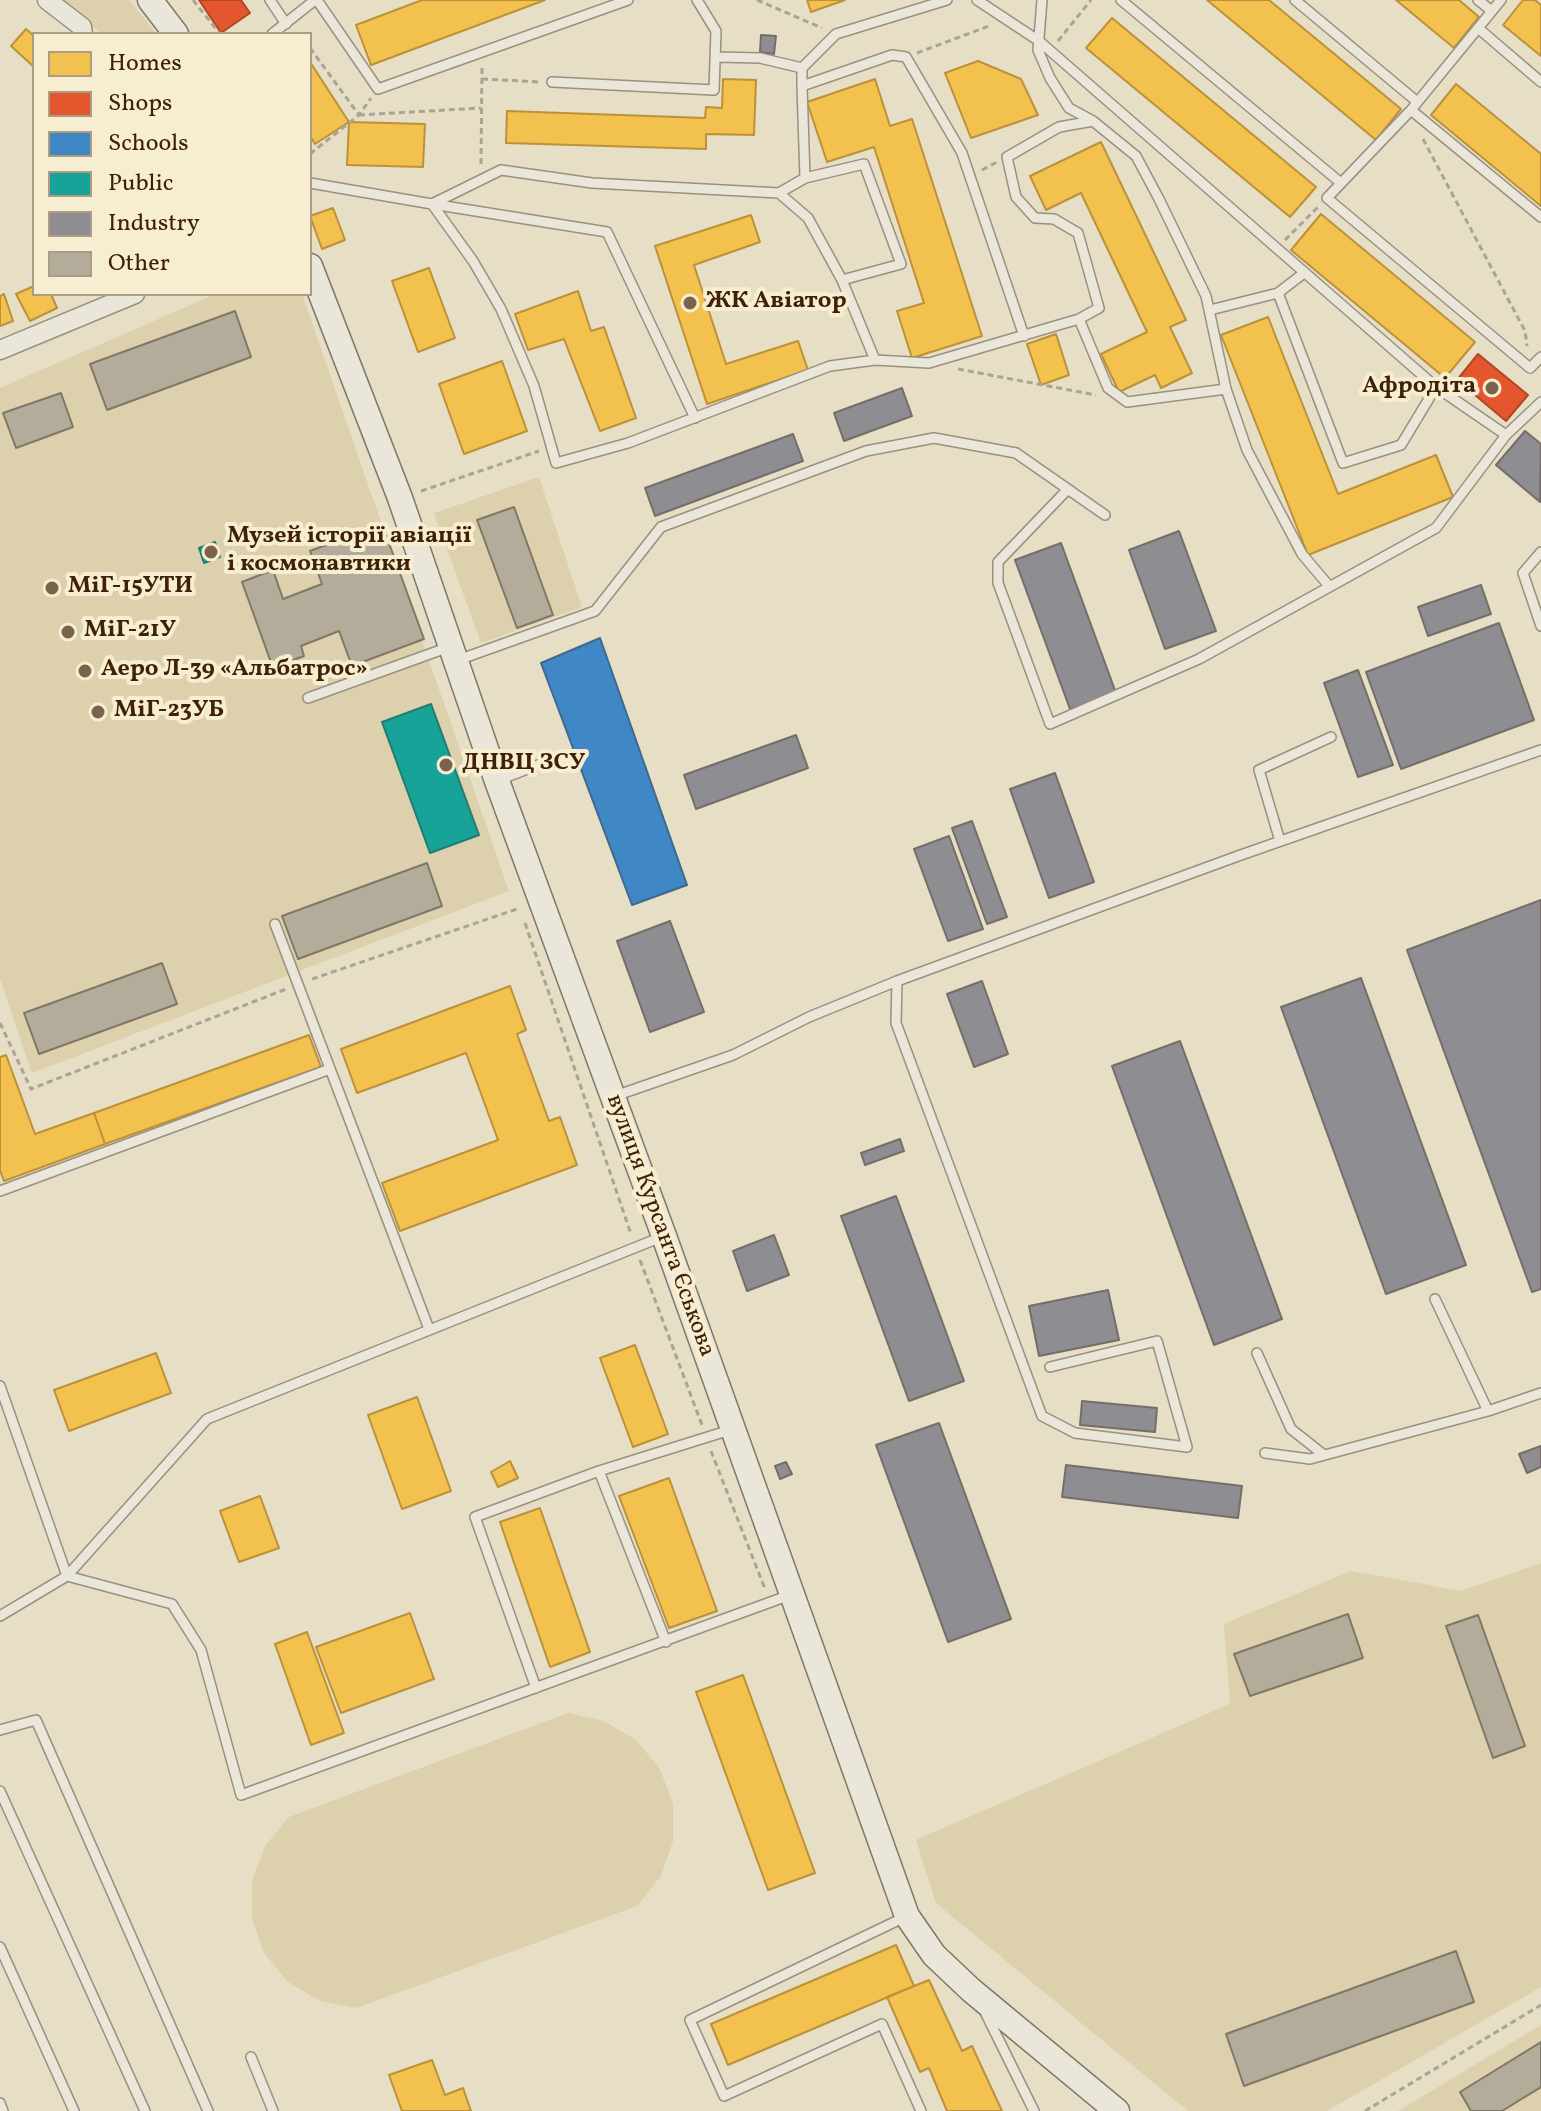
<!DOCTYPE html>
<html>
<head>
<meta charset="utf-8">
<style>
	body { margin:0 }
	#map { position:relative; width:1541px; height:2111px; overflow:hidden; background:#e6dec5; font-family:Vollkorn,serif }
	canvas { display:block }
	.legend { position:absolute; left:32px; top:32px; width:280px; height:264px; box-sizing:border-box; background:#f7eed1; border:2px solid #ad9c81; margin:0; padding:10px 14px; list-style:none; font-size:24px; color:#3f2108 }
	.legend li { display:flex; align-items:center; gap:16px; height:40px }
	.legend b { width:40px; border:2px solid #ad9c81 }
</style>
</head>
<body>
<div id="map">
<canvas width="1541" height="2111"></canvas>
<ul class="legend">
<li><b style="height:22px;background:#f2c14e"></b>Homes</li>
<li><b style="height:22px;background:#e4572e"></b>Shops</li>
<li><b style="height:22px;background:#3f88c5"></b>Schools</li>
<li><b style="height:22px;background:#17a398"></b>Public</li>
<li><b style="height:22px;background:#8d8d92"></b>Industry</li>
<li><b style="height:22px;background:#b3ac9a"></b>Other</li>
</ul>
</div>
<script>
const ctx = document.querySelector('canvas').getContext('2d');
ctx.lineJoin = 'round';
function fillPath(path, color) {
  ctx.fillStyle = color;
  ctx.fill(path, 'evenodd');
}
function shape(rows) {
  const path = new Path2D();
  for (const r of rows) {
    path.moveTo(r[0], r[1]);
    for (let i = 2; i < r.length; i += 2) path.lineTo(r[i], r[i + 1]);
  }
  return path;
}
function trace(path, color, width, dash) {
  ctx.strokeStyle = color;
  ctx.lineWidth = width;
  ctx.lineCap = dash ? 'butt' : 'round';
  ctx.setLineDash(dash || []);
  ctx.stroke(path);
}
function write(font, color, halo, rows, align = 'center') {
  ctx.font = font + ' Vollkorn,serif';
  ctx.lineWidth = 8;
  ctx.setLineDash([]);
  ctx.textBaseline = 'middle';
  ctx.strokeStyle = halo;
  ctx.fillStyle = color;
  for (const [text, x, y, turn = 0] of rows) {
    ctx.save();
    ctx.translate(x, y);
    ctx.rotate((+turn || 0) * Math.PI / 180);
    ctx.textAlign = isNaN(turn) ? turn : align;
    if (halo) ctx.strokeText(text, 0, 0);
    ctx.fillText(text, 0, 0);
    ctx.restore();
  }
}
fillPath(shape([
	[58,0,129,0,157,34,102,34],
	[216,294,302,294,509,891,32,1073,0,979,0,388],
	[539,477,582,607,481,643,434,513],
	[1541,1563,1541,1987,1327,2111,1188,2111,936,1903,916,1840,1230,1704,1224,1624,1351,1571,1461,1591],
	[568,1713,604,1721,636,1740,660,1769,673,1804,673,1841,661,1876,637,1906,356,2008,320,2001,288,1982,264,1953,252,1918,252,1881,265,1846,289,1817],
	[1541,2025,1541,2111,1398,2111]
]), '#dcd0ad');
const homes = shape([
	[422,0,545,0,371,65,356,25,422,0],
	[807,0,845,0,811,12,807,0],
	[1207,0,1269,0,1401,109,1376,140,1207,0],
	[1396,0,1459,0,1479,17,1454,48,1396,0],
	[1523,0,1535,0,1541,5,1541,56,1503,25,1523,0],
	[1112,18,1316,187,1290,217,1086,48,1112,18],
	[26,29,34,36,34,67,11,46,26,29],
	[978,61,1021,79,1038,115,971,138,945,73,978,61],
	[310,62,349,122,315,144,310,136,310,62],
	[723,79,756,80,754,135,706,134,706,149,506,143,507,111,705,118,706,107,722,108,723,79],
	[875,79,890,126,912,119,982,336,912,358,897,311,924,303,874,147,827,162,807,102,875,79],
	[1456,84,1541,154,1541,206,1431,115,1456,84],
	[349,122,425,124,423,167,347,165,349,122],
	[1101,142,1186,320,1170,327,1192,373,1161,388,1155,375,1119,392,1101,354,1147,332,1081,193,1046,210,1030,176,1101,142],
	[333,208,345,240,322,249,310,216,333,208],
	[1321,214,1475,342,1445,378,1291,250,1321,214],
	[751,215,760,242,694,265,726,364,798,341,808,370,707,404,655,246,751,215],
	[429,268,455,338,418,352,392,281,429,268],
	[34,286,34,294,51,294,57,308,30,321,16,294,34,286],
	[578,291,591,331,604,327,636,418,600,431,564,339,528,350,515,314,578,291],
	[4,294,13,321,0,326,0,296,4,294],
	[1268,317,1338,494,1436,455,1453,497,1308,555,1221,335,1268,317],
	[1056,334,1069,375,1041,385,1027,344,1056,334],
	[502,361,527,431,464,454,439,384,502,361],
	[510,986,526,1030,517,1034,549,1121,560,1117,577,1165,400,1231,382,1183,498,1140,466,1053,357,1093,341,1049,510,986],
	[309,1035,321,1067,105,1144,94,1113,309,1035],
	[6,1055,35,1134,94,1113,105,1144,4,1181,0,1170,0,1057,6,1055],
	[635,1345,668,1434,633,1447,600,1358,635,1345],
	[156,1353,171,1393,69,1431,54,1390,156,1353],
	[417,1397,451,1491,402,1509,368,1415,417,1397],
	[510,1461,518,1478,498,1487,491,1472,510,1461],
	[669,1478,717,1611,669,1628,619,1496,669,1478],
	[260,1496,279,1548,239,1562,220,1511,260,1496],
	[540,1508,590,1652,550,1667,500,1522,540,1508],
	[410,1613,434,1679,341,1713,316,1647,410,1613],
	[307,1632,344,1733,311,1745,275,1644,307,1632],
	[743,1675,815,1873,768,1890,696,1692,743,1675],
	[896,1945,914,1986,728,2065,711,2024,896,1945],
	[929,1980,962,2051,972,2046,1002,2111,947,2111,929,2068,920,2072,887,1997,929,1980],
	[432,2060,445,2095,463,2088,471,2111,402,2111,389,2075,432,2060]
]);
fillPath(homes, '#f2c14e');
trace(homes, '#bc9139', 2);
const shops = shape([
	[199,0,241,0,250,13,221,33,199,0],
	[1478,354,1528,395,1506,421,1457,380,1478,354]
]);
fillPath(shops, '#e4572e');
trace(shops, '#b24723', 2);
const schools = shape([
	[600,638,687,885,632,905,541,663,600,638]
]);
fillPath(schools, '#3f88c5');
trace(schools, '#3f698c', 2);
const public = shape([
	[215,542,220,557,204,563,199,548,215,542],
	[431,704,479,835,430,853,382,722,431,704]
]);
fillPath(public, '#17a398');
trace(public, '#237c6d', 2);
const industry = shape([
	[761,35,776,36,774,54,760,52,761,35],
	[902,388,912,416,844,441,834,413,902,388],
	[1525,431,1541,444,1540,502,1496,465,1525,431],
	[793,434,803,461,655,516,645,488,793,434],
	[1179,531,1216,631,1165,649,1129,550,1179,531],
	[1061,543,1116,693,1070,709,1015,560,1061,543],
	[1481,585,1491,614,1428,636,1418,607,1481,585],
	[1499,623,1534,720,1401,769,1366,672,1499,623],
	[1358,670,1393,765,1358,777,1324,683,1358,670],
	[796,735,808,768,696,809,684,775,796,735],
	[1055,773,1094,882,1049,898,1010,789,1055,773],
	[972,821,1007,917,987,924,952,828,972,821],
	[949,836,983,929,948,941,914,849,949,836],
	[1541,900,1541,1289,1532,1292,1407,950,1541,900],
	[670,921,704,1012,650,1032,617,941,670,921],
	[1361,978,1466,1265,1386,1294,1281,1007,1361,978],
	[982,981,1008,1054,974,1067,947,994,982,981],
	[1180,1041,1282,1319,1214,1345,1112,1066,1180,1041],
	[900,1139,904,1151,865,1165,861,1153,900,1139],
	[896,1196,964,1381,909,1401,841,1216,896,1196],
	[774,1235,789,1275,747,1291,733,1251,774,1235],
	[1108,1290,1119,1340,1039,1356,1029,1306,1108,1290],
	[1082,1401,1157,1408,1155,1432,1080,1425,1082,1401],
	[939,1423,1011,1619,948,1642,876,1445,939,1423],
	[1541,1446,1541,1467,1527,1473,1519,1454,1541,1446],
	[786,1462,792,1474,780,1479,775,1466,786,1462],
	[1066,1465,1242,1486,1238,1518,1062,1497,1066,1465]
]);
fillPath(industry, '#8d8d92');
trace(industry, '#766d69', 2);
const building = shape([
	[235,311,251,357,107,410,90,364,235,311],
	[61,393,73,427,16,448,3,413,61,393],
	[514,507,553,615,517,628,477,520,514,507],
	[382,524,424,639,352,666,339,631,301,646,304,656,273,668,242,582,273,570,283,599,322,584,310,551,382,524],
	[427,863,442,906,298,959,282,916,427,863],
	[162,963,177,1004,39,1054,24,1013,162,963],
	[1348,1614,1363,1658,1250,1696,1234,1654,1348,1614],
	[1478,1615,1525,1746,1493,1758,1446,1626,1478,1615],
	[1456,1951,1474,2002,1244,2086,1226,2034,1456,1951],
	[1541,2042,1541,2087,1502,2111,1471,2111,1460,2092,1541,2042]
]);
fillPath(building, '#b3ac9a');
trace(building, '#807767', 2);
const lane = shape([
	[270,0,286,24],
	[317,0,378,89,628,0],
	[977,0,1039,41,1436,387,1506,435,1541,402],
	[1042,0,1038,50,1050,78,1069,108,1093,121,1136,156,1159,199,1206,296,1226,389,1247,450,1302,554,1329,586],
	[1121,0,1341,183],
	[1295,0,1415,100],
	[1478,0,1492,11],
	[1501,0,1411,110,1541,217],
	[1478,28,1541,82],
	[272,34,315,0],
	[717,57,760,58,802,68],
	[552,82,714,90,716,31,697,0],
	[802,86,802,68,836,34,947,0],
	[1411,110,1327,198,1530,368,1541,357],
	[1093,121,1059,127,1007,157,1016,197,1035,218,1054,219,1078,233,1099,308,1079,319,1108,388,1127,402,1226,389],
	[805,178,864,164,901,264,842,280],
	[310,183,432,204,473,261,501,309,534,386,556,463,628,443,830,366,875,360],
	[779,193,808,218,842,280,875,360,929,363,1079,319],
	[432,204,501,170,592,183,779,193,805,178,802,86,892,55,906,57,962,153,1024,336],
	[432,204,607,232,695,418],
	[1278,293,1304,273],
	[1210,310,1278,293,1343,463,1401,445,1436,387],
	[1068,489,998,562,998,583,1050,724,1199,659,1436,528,1506,435],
	[1541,552,1523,573,1541,626],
	[458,660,595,611,661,527,866,451,934,438,1016,453,1105,515],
	[308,698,449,647],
	[499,780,556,758],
	[1280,841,1259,770,1331,737],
	[275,924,429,1329],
	[615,1096,733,1055,809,1017,897,981],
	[0,1191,330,1069],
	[664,1236,207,1419,67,1576,172,1604,201,1650,241,1795,790,1595],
	[1435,1299,1488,1411,1541,1393],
	[1257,1353,1291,1429,1324,1455],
	[1050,1367,1157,1341,1187,1447,1075,1433,1042,1416,896,1023,897,981,1238,856,1541,750],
	[0,1386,67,1576,0,1616],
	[1265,1453,1310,1459,1488,1411],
	[599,1471,666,1642],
	[536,1688,475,1517,599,1471,730,1430],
	[0,1730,36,1720,208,2111],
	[0,1791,145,2111],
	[907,1916,690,2020,724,2096,882,2024,921,2111],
	[0,1947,74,2111],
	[986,2014,1034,2111],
	[251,2057,273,2111],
	[0,2103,3,2111]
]);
const street = shape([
	[47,0,82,27,83,34],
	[0,350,135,294]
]);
const secondary = shape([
	[150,0,176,34],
	[310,266,400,498,497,781,664,1236,907,1916,934,1955,971,1990,1117,2111]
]);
trace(lane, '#99907f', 12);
trace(street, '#99907f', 21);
trace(secondary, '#807767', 27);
trace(shape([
	[193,0,220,34],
	[757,0,822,28],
	[1058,41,1091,0],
	[310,48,359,115],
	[917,53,989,26],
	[482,79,540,82],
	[359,115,481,108],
	[1423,139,1525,331,1527,346],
	[310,154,359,115,371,98],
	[481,164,482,67],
	[982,170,997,162],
	[1285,240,1319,206],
	[958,369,1096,395],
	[421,491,539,451],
	[525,923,631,1234],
	[312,979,520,908],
	[0,1023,31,1089,286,989],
	[640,1260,702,1425],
	[711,1451,765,1589],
	[1365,2111,1541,2005]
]), '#aaa397', 3, [6, 4]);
trace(lane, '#eae6d9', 9);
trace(street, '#eae6d9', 18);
trace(secondary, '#eae6d9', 24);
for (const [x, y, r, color] of [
	[690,303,8,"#79634a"],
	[1492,388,8,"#79634a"],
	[211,552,8,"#79634a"],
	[52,588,8,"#79634a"],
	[68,632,8,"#79634a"],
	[85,671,8,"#79634a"],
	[98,712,8,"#79634a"],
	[446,765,8,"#79634a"]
]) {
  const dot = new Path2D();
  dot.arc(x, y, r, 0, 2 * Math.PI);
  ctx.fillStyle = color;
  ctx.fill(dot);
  trace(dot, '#f7eed1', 3);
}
write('bold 24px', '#3f2108', '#f7eed1', [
	["ЖК Авіатор",706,303],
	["Афродіта",1476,388,"right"],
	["Музей історії авіації",227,538],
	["і космонавтики",227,566],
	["МіГ-15УТИ",68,588],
	["МіГ-21У",84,632],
	["Аеро Л-39 «Альбатрос»",101,671],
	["МіГ-23УБ",114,712],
	["ДНВЦ ЗСУ",462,765]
], 'left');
write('24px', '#3f2108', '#f7eed1', [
	["вулиця Курсанта Єськова",659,1226,70]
]);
</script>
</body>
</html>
